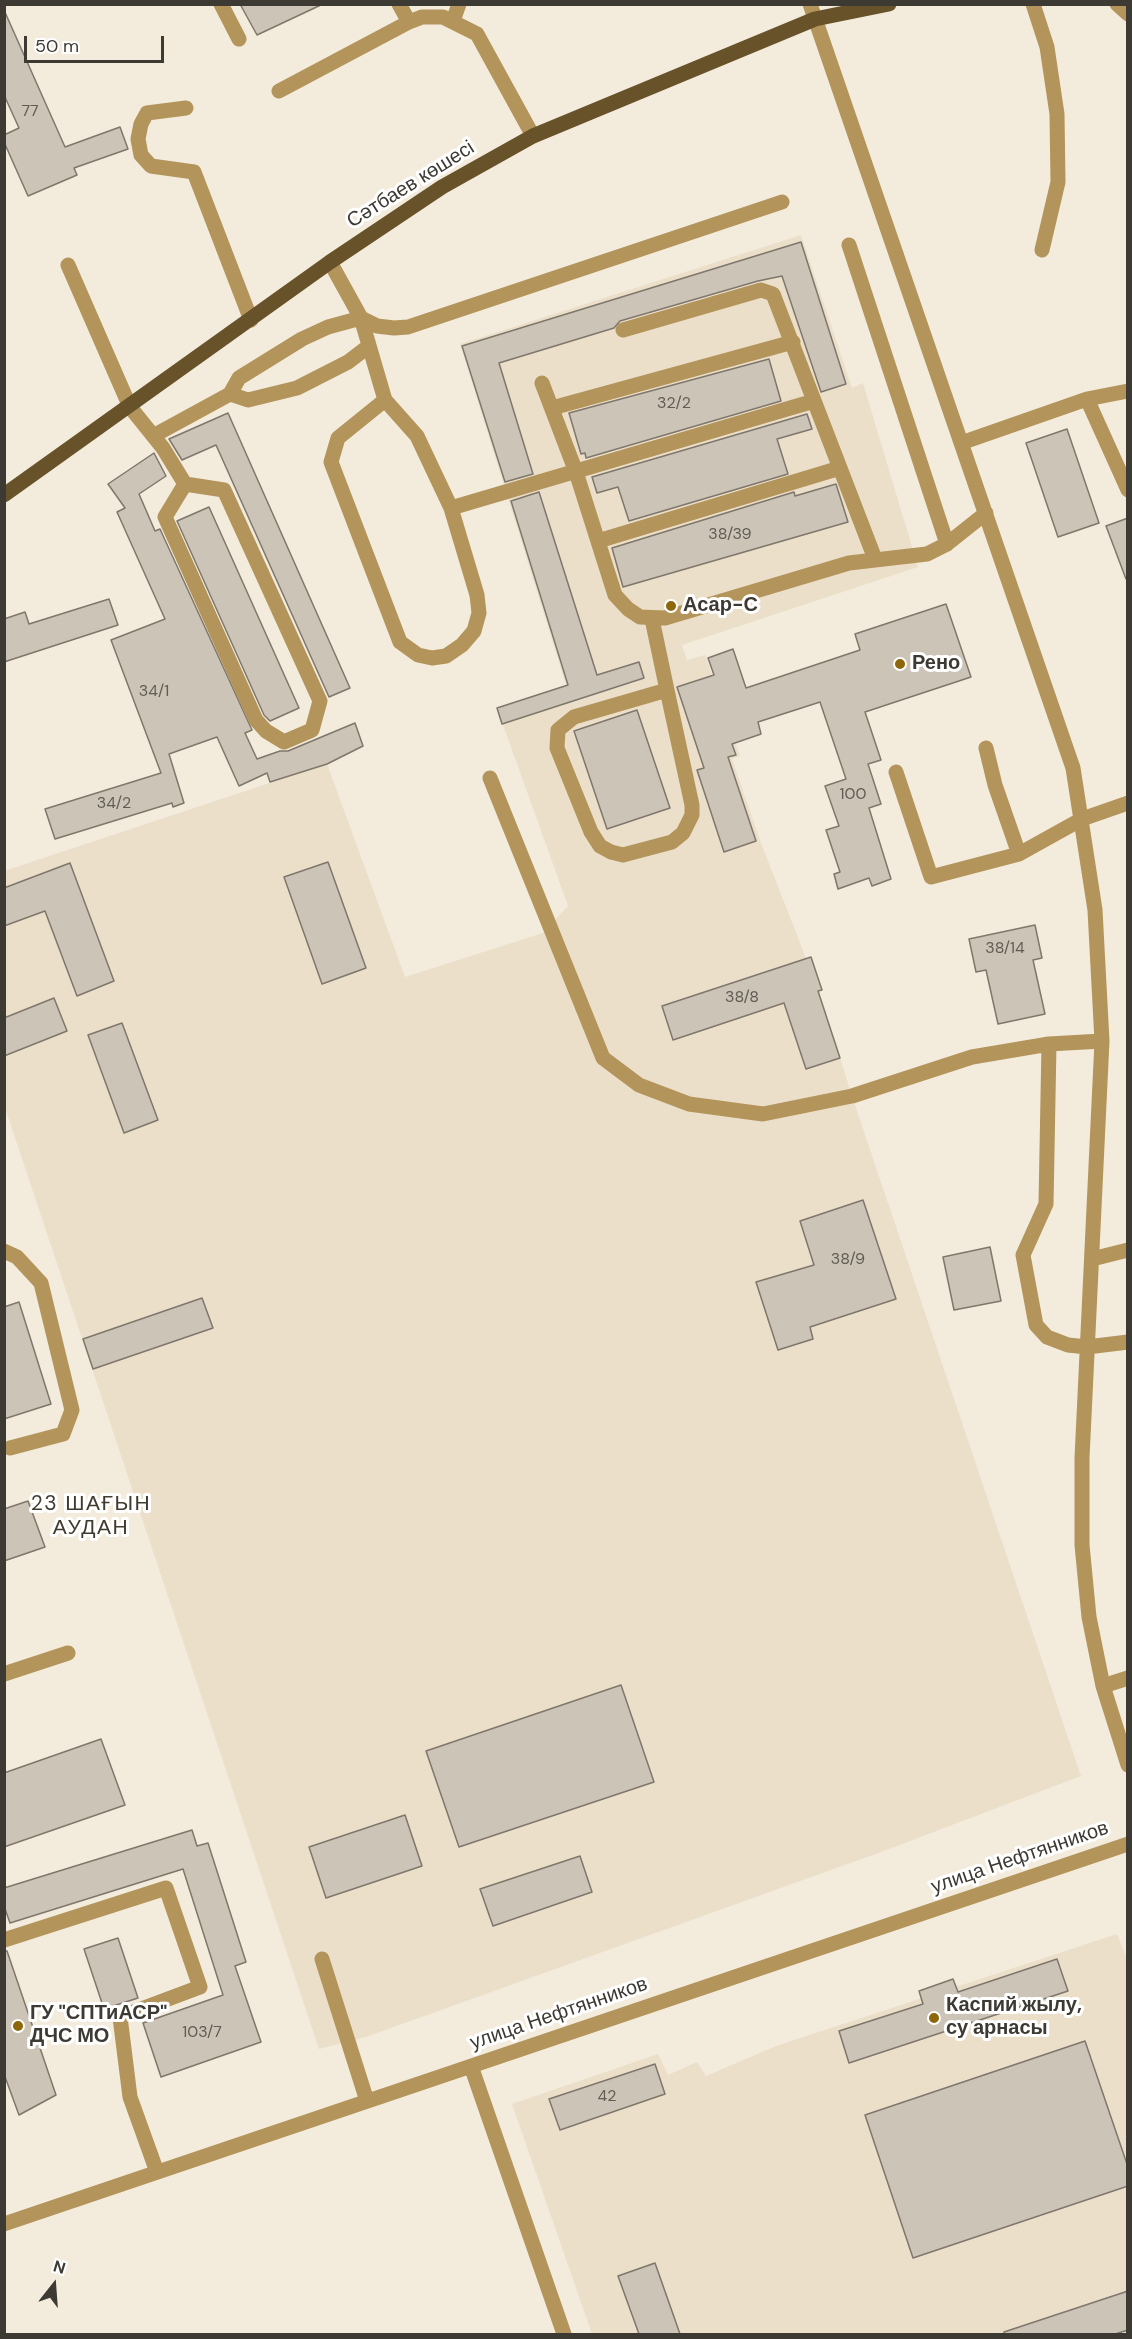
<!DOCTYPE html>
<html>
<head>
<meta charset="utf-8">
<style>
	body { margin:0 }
	#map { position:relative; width:1132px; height:2339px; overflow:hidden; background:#f3ebdc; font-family:"DM Sans",sans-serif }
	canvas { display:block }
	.frame { position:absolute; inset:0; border:6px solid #3d3a34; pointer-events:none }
	.north { position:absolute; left:24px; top:2255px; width:60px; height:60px; -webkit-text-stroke:4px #fff; paint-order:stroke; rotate:17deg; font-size:16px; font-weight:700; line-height:24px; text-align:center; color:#3d3a34 }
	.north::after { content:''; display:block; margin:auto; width:21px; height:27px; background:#3d3a34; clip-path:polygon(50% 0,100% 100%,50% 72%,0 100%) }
	.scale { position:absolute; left:24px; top:36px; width:140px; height:27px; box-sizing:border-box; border:3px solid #3d3a34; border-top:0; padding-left:8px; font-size:18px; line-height:21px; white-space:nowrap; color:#3d3a34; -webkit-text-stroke:4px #fff; paint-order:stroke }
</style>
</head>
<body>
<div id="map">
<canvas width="1132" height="2339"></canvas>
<div class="frame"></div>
<div class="north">N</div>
<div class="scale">50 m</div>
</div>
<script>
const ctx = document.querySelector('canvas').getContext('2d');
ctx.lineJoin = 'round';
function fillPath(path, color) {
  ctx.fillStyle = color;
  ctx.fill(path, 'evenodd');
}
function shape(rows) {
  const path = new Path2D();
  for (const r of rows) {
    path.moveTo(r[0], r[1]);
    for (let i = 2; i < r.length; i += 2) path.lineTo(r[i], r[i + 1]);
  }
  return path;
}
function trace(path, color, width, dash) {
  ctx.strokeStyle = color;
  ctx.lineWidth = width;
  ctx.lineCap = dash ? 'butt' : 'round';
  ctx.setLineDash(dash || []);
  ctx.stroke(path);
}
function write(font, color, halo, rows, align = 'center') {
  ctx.font = font + ' "DM Sans",sans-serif';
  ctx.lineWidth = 6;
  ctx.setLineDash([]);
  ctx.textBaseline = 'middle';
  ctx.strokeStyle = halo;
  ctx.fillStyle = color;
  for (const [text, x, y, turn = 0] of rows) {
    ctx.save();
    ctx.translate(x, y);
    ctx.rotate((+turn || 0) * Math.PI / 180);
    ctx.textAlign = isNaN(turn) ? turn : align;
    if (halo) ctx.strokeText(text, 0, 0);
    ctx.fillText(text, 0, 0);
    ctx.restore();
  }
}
fillPath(shape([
	[801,235,852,388,863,383,918,567,682,645,687,660,705,655,740,756,732,759,761,843,806,958,811,957,822,990,819,992,852,1096,1081,1776,881,1852,366,2037,319,2049,5,1108,4,871,327,764,405,977,543,933,568,906,497,708,566,685,460,344],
	[1117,1934,1128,1961,1127,2334,592,2334,512,2104,658,2054,668,2075,697,2062,706,2076,776,2046]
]), '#ebdfca');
const building = shape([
	[240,4,323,4,257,35,240,4],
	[4,10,65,147,120,127,128,149,74,168,77,175,28,196,4,142,4,135,19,128,4,95,4,10],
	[801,242,846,384,821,392,782,276,758,281,620,321,614,328,499,363,533,474,505,482,462,346,801,242],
	[769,359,781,401,586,458,585,453,581,454,569,413,769,359],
	[228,413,350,688,329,697,216,445,182,460,169,439,228,413],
	[807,414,812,429,777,439,788,474,629,521,618,487,597,493,592,477,807,414],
	[1067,429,1099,523,1058,537,1026,443,1067,429],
	[154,453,166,476,139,494,155,531,160,529,252,730,245,733,257,759,280,751,288,751,355,723,363,746,327,764,270,782,267,773,239,786,217,737,169,754,184,803,173,807,172,803,55,839,45,809,161,773,111,640,165,619,117,512,125,508,108,484,154,453],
	[836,484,848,522,623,587,612,548,794,492,795,496,836,484],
	[539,492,597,675,639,662,644,678,502,724,497,708,568,685,511,501,539,492],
	[209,507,299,708,270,721,264,715,177,521,209,507],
	[1128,518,1128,579,1126,579,1106,526,1128,518],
	[109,599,118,625,4,662,4,619,25,612,29,624,109,599],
	[946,604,971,677,865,712,881,760,868,764,881,804,869,808,891,879,872,886,869,878,838,889,834,874,840,872,826,830,839,826,825,786,846,779,820,702,758,722,761,734,732,744,736,755,728,757,756,841,724,852,697,770,704,768,677,687,714,675,708,658,733,649,746,688,860,650,855,634,946,604],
	[637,710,670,808,607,829,574,731,637,710],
	[328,862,366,968,322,984,284,877,328,862],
	[70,863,114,981,77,996,45,911,4,926,4,888,70,863],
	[1035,925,1042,958,1033,960,1045,1014,998,1024,986,970,976,972,969,939,1035,925],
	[811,957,822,990,818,991,840,1058,806,1069,784,1003,673,1040,662,1006,811,957],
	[54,998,67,1031,4,1056,4,1018,54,998],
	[122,1023,158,1120,124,1133,88,1035,122,1023],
	[863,1200,896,1299,810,1327,813,1339,778,1350,756,1282,814,1265,800,1221,863,1200],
	[990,1247,1001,1301,954,1310,943,1257,990,1247],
	[202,1298,213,1328,93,1369,83,1339,202,1298],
	[19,1302,51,1404,4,1419,4,1307,19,1302],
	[28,1501,45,1547,4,1561,4,1509,28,1501],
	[621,1685,654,1782,459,1847,426,1751,621,1685],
	[101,1739,125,1805,4,1847,4,1773,101,1739],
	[405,1815,422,1866,326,1898,309,1847,405,1815],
	[192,1830,197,1846,208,1843,246,1962,235,1966,261,2042,161,2077,143,2023,223,1995,183,1869,10,1923,4,1906,4,1888,192,1830],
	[580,1856,592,1892,493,1926,480,1889,580,1856],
	[118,1938,138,1998,104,2009,84,1949,118,1938],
	[4,1951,7,1951,56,2095,19,2115,4,2074,4,1951],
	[1057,1959,1068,1991,849,2063,839,2031,923,2004,919,1991,953,1979,958,1992,1057,1959],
	[1085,2041,1128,2167,1128,2186,913,2258,865,2115,1085,2041],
	[655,2064,665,2094,560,2130,549,2099,655,2064],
	[655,2263,680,2334,639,2334,618,2276,655,2263],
	[1128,2291,1128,2330,1115,2334,1004,2334,1004,2332,1128,2291]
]);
fillPath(building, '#ccc4b6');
trace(building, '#7f776b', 1.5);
trace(shape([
	[221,4,239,39],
	[399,4,409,22],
	[810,4,1073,768,1095,910,1102,1041,1082,1458,1082,1545,1089,1617,1103,1686,1128,1765],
	[1033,4,1047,47,1057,114,1058,182,1042,250],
	[1117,4,1128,14],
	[453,21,459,4],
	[279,91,409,22,422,17,443,17,477,34,533,136],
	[186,108,147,113,141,124,138,139,141,155,151,166,194,172,251,320],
	[849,245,947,544],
	[330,262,361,318,377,326,394,328,408,327,782,202],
	[68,265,130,407,163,448,185,484,224,490,320,701,312,730,284,742,266,731,256,720,165,517,185,484],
	[623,330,761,290,773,294,875,559],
	[542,383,576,472,615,595,628,609,640,617,665,618,849,563,927,554,947,544,986,513],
	[230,394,248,400,297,388,348,362,369,346],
	[1087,399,1128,490],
	[552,408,793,342],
	[153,436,230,394,239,378,302,339,328,327,361,318,385,400,417,436,451,508,477,595,479,613,474,631,462,645,446,656,432,658,418,655,400,642,331,462,338,438,385,400],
	[961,443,1087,399,1128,391],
	[451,508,814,401],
	[598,541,840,468],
	[652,619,667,690,692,805,692,815,683,833,672,842,623,855,611,852,600,846,591,832,557,748,558,730,574,717,667,690],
	[986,748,995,785,1019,854],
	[896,772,931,877,1019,854,1082,819,1128,803],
	[490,778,603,1058,639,1085,689,1104,763,1114,852,1096,972,1057,1049,1044,1102,1041],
	[1049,1044,1046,1204,1023,1255,1036,1325,1047,1337,1068,1345,1087,1347,1128,1342],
	[4,1251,17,1257,41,1283,72,1410,63,1434,10,1448],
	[1092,1259,1128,1250],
	[4,1674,68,1653],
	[1103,1686,1128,1678],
	[4,1940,166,1888,200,1987,120,2017,130,2097,157,2172],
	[322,1959,367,2101],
	[471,2066,564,2334],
	[4,2224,1128,1844]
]), '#b3945a', 15);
trace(shape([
	[4,495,330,262,442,187,533,136,815,19,889,4]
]), '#675229', 15);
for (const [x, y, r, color] of [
	[671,606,6,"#8d6709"],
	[900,664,6,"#8d6709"],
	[934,2018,6,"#8d6709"],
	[18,2026,6,"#8d6709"]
]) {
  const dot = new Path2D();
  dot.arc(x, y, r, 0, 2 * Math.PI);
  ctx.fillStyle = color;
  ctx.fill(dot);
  trace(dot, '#fff', 2);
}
write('16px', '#615c54', null, [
	["77",30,112],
	["32/2",674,404],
	["38/39",730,535],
	["34/1",154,692],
	["100",853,795],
	["34/2",114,804],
	["38/14",1005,949],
	["38/8",742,998],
	["38/9",848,1260],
	["103/7",202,2033],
	["42",607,2097]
]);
write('20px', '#3d3a34', '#fff', [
	["Сәтбаев көшесі",411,185,-32],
	["улица Нефтянников",1020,1858,-19],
	["улица Нефтянников",559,2014,-19]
]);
write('bold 20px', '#3d3a34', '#fff', [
	["Асар-С",683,606],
	["Рено",912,664],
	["Каспий жылу,",946,2006],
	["су арнасы",946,2029],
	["ГУ \"СПТиАСР\"",30,2014],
	["ДЧС МО",30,2037]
], 'left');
ctx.letterSpacing = '1.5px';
write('21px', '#423c30', '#fff', [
	["23 ШАҒЫН",91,1504],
	["АУДАН",91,1528]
]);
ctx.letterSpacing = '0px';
</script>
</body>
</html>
